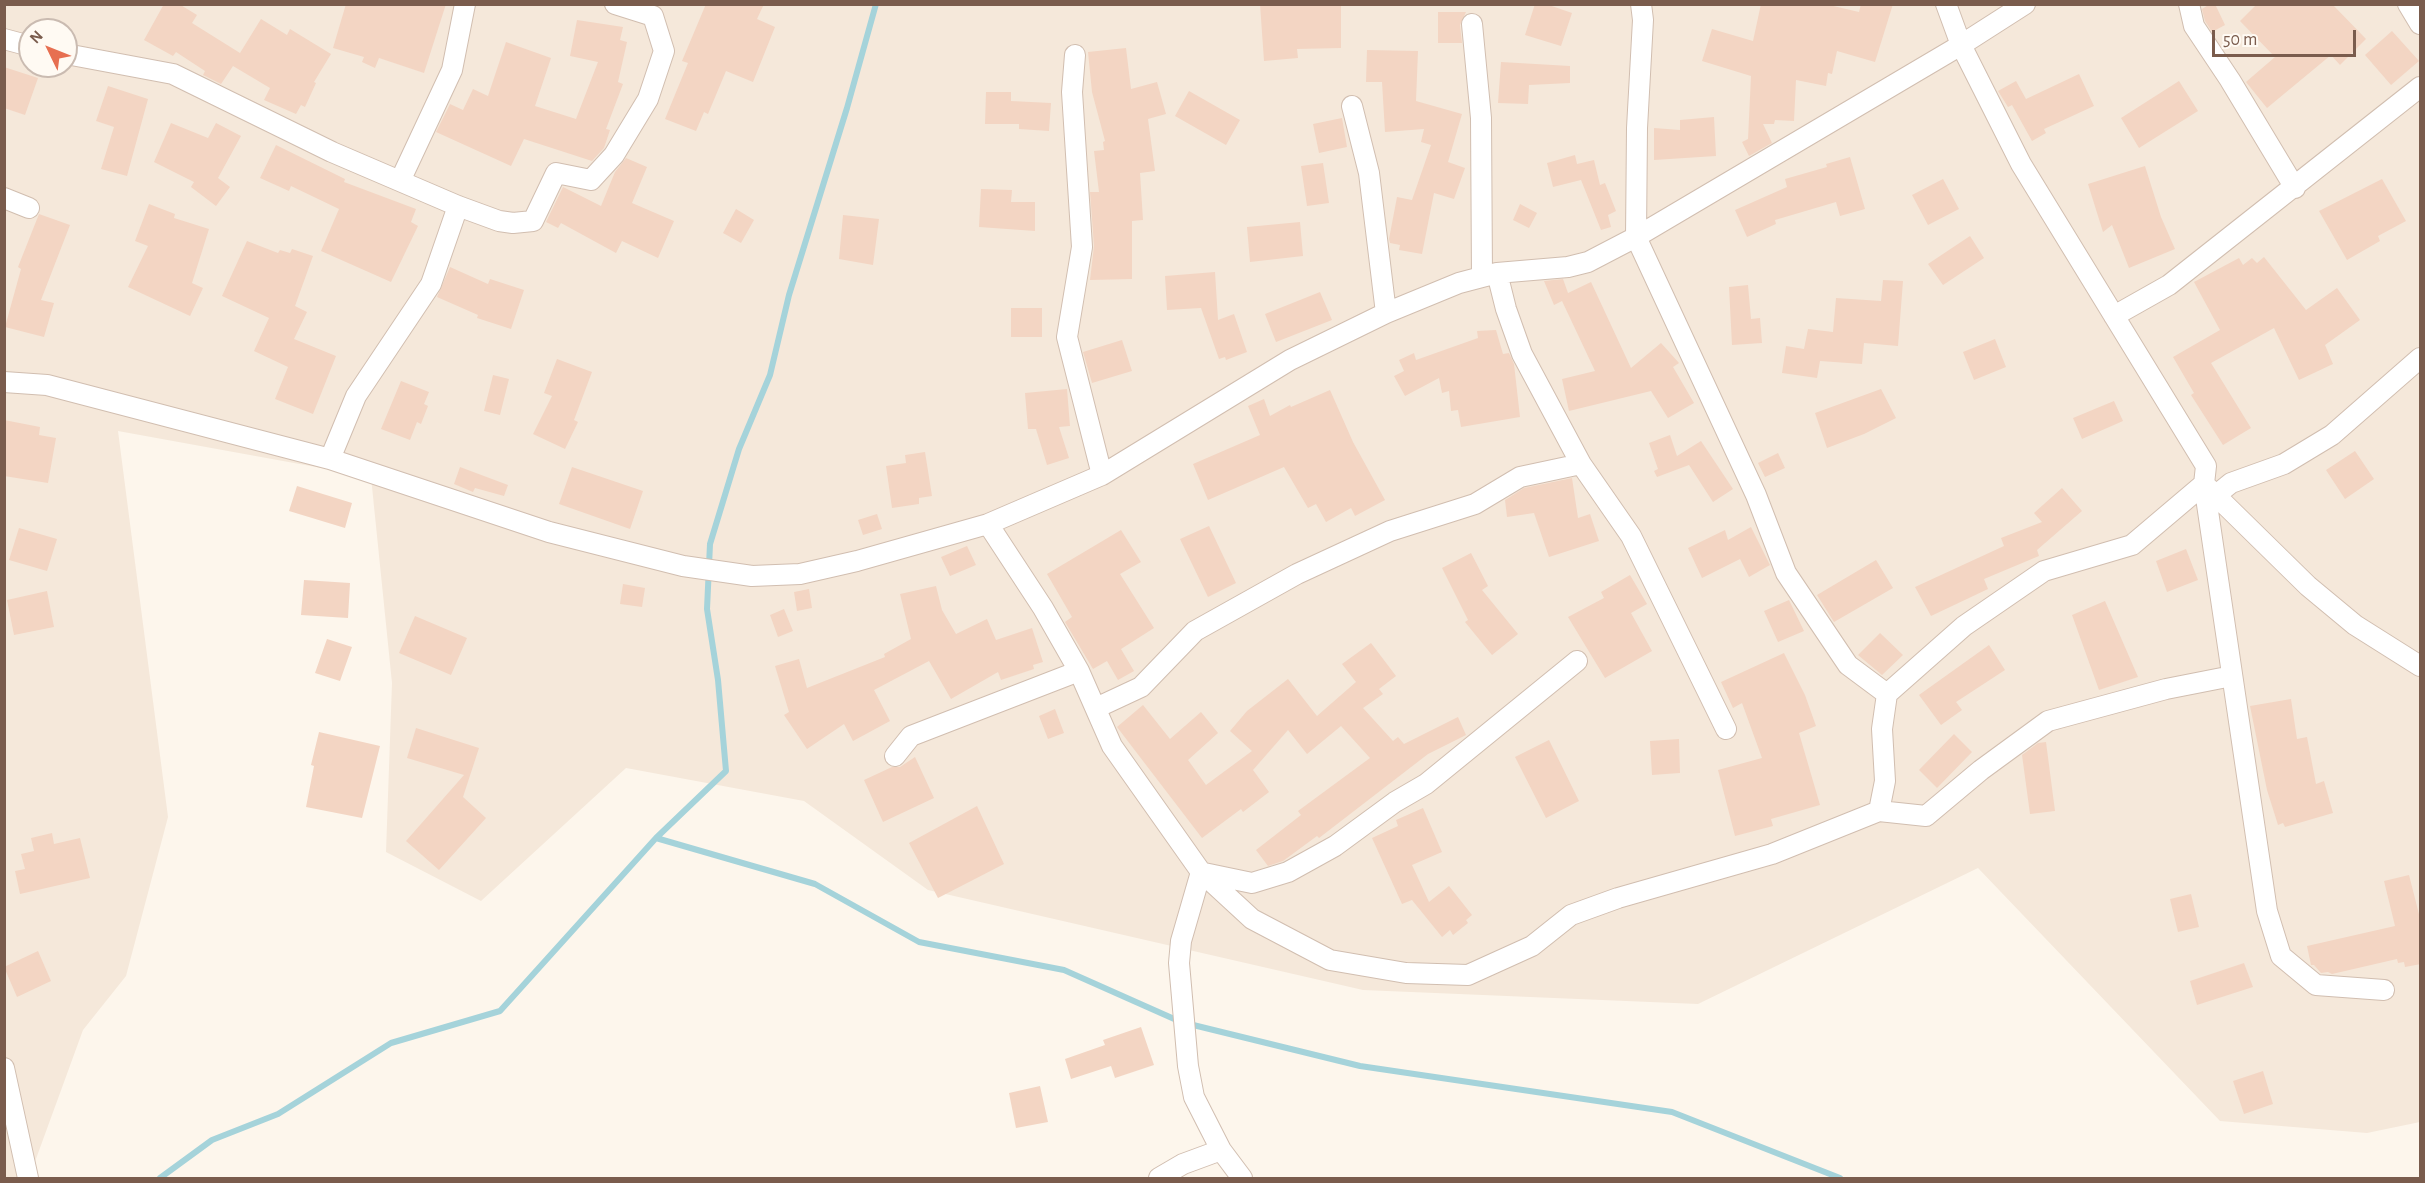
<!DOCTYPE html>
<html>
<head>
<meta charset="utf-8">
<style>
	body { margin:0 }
	#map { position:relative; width:2425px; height:1183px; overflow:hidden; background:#fdf6ec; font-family:"Alegreya Sans",sans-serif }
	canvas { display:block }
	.frame { position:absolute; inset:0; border:6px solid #7a5c4d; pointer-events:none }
	.north { position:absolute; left:18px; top:18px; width:60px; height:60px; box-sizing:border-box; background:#fffaf3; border:2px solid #cabbb1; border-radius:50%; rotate:313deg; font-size:16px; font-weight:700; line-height:24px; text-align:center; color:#7a5c4d }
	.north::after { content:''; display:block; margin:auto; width:21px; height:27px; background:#e76f51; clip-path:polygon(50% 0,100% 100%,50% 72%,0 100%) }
	.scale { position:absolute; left:2212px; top:30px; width:144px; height:27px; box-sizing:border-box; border:3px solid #7a5c4d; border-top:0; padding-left:8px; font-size:18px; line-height:21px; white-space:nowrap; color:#7a5c4d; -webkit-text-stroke:4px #fffaf3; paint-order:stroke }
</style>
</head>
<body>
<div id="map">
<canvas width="2425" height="1183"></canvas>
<div class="frame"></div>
<div class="north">N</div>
<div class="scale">50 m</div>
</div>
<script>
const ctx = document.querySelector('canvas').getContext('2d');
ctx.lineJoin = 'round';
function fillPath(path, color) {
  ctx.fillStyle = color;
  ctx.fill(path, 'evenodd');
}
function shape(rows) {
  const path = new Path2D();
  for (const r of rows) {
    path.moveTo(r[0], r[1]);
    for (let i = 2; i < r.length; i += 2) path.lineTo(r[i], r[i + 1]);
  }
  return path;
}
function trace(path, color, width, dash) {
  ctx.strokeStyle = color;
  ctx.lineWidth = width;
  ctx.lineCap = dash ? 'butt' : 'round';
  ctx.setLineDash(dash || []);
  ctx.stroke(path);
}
fillPath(shape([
	[5,5,2420,5,2420,1122,2367,1133,2220,1121,1978,868,1698,1004,1363,990,928,890,804,801,626,768,481,901,386,852,392,683,371,477,118,431,168,817,126,976,83,1030,29,1178,5,1178],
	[30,30,66,30,66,66,30,66]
]), '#f5e8da');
trace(shape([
	[656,838,815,884,919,942,1064,970,1181,1022,1360,1066,1672,1112,1840,1178],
	[160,1178,212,1140,278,1114,391,1043,500,1011,656,838,726,771,718,680,707,609,710,544,739,449,770,375,789,295,847,108,876,4]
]), '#a5d3da', 6);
fillPath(shape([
	[164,4,179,4,197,15,192,23,240,53,261,19,287,35,290,29,331,54,314,82,316,83,305,107,301,105,296,114,264,100,270,88,233,66,221,84,203,75,205,71,176,52,173,56,144,40],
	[346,4,446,4,424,73,379,58,375,68,362,62,364,57,333,48],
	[706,4,764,4,757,19,775,27,753,82,726,71,708,114,704,112,696,131,665,119,688,63,682,61],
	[1260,4,1341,4,1341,48,1297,49,1298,58,1264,61],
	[1535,4,1546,4,1572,13,1561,46,1525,35],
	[1761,4,1825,4,1859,12,1861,4,1893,4,1875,62,1837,51,1832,74,1828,73,1826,86,1796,80,1794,121,1775,120,1774,124,1763,124,1772,143,1749,156,1742,142,1748,139,1751,76,1702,61,1712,29,1753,41],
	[2210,4,2215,4,2225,25,2212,32,2205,21,2202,9],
	[2257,4,2332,4,2366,39,2340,65,2331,55,2267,108,2246,82,2275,57,2240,21],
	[1438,12,1466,12,1460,25,1462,43,1438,43],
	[577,20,623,27,620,40,627,42,618,82,623,84,606,129,610,130,604,148,592,161,524,139,511,166,436,132,450,104,463,110,473,89,488,96,506,42,551,58,535,106,576,119,598,62,570,56],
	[2392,31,2419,61,2391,85,2365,55],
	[1126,48,1131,89,1157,82,1166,114,1148,119,1155,171,1140,173,1143,220,1132,221,1132,279,1090,280,1094,246,1090,192,1099,192,1094,151,1104,150,1103,142,1105,141,1092,92,1088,52],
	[1367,50,1418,51,1416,101,1462,114,1448,162,1465,168,1454,199,1434,193,1422,254,1399,250,1400,245,1390,243,1389,239,1397,197,1412,200,1431,145,1421,142,1424,129,1385,132,1382,82,1366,82],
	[1501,62,1570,66,1570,83,1529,85,1528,104,1498,103],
	[4,67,38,78,25,115,4,108],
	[2079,74,2094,106,2044,129,2046,133,2032,141,2012,105,2008,107,1998,91,2016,81,2026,99],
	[2179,81,2198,111,2139,148,2121,118],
	[108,86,148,99,127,176,101,169,114,127,96,121],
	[1189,91,1240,120,1226,145,1175,116],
	[986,92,1011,92,1011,101,1051,103,1049,131,1019,129,1019,124,985,124],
	[1714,117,1716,156,1654,160,1654,128,1680,130,1680,120],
	[1342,118,1347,147,1319,153,1313,124],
	[171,123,208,138,216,123,241,136,218,178,230,187,216,206,191,187,194,182,154,162],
	[276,145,345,179,344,182,416,209,411,222,418,226,391,282,321,251,339,209,291,186,289,191,260,178],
	[1575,155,1577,164,1594,160,1600,185,1605,183,1616,211,1608,215,1611,227,1601,230,1581,180,1553,187,1547,163],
	[1850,157,1865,209,1840,216,1836,202,1775,220,1776,224,1747,237,1735,210,1787,187,1785,179,1827,167,1826,164],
	[626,158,647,167,632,203,674,221,658,258,622,241,616,253,561,223,558,228,546,222,563,187,601,206,615,172],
	[1323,163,1329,203,1307,206,1301,166],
	[2145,166,2161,217,2175,249,2129,268,2112,225,2103,232,2088,184],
	[1943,179,1959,209,1928,225,1912,195],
	[2382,179,2406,221,2378,236,2380,241,2347,260,2319,211],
	[981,189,1012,190,1011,202,1035,202,1035,231,979,227],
	[149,204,175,214,174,218,209,229,192,283,203,288,190,316,128,287,148,246,135,241],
	[1520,204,1537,213,1529,228,1513,220],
	[736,209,754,220,741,243,723,233],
	[39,214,70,225,41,300,54,303,44,337,5,327,21,269,18,267],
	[843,215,879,219,873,265,839,259],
	[1300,222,1303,256,1250,262,1247,227],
	[1970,236,1984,258,1943,285,1928,264],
	[247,241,278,253,280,250,290,253,292,249,313,256,295,306,307,312,294,339,336,356,313,414,275,399,288,367,254,351,269,318,222,296],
	[2264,257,2306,310,2337,288,2360,320,2325,345,2333,364,2299,380,2274,328,2211,363,2251,428,2223,445,2191,395,2194,393,2173,357,2220,330,2194,282,2239,258,2243,265,2252,258,2257,263],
	[450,267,488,284,490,279,524,290,511,329,477,318,478,315,437,297],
	[1215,272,1218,320,1234,314,1247,352,1226,360,1225,357,1219,359,1201,308,1167,310,1165,276],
	[1563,279,1568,293,1591,282,1631,368,1661,343,1679,363,1673,367,1694,403,1668,418,1651,391,1569,411,1562,379,1595,371,1562,301,1554,305,1544,281],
	[1883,280,1903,281,1898,346,1864,343,1862,364,1820,361,1817,378,1782,373,1786,346,1804,349,1808,329,1833,332,1836,298,1881,301],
	[1748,285,1751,319,1760,318,1762,343,1732,345,1729,287],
	[1320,292,1332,320,1276,342,1265,314],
	[1011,308,1042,308,1042,337,1011,337],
	[1496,330,1503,354,1509,353,1514,364,1520,417,1461,427,1458,410,1451,411,1449,391,1442,393,1439,378,1405,396,1394,376,1404,371,1399,360,1414,353,1416,360,1478,338,1477,331],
	[1995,339,2006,367,1974,380,1963,352],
	[1122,340,1132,371,1092,383,1083,352],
	[557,359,592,372,574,420,578,422,565,449,533,434,552,396,544,393],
	[493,375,509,379,500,415,484,411],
	[401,381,429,392,424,404,428,406,421,424,417,422,410,440,381,429],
	[1067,389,1070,426,1059,427,1069,458,1047,465,1036,429,1028,429,1025,393],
	[1881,389,1896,418,1864,434,1827,448,1815,413],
	[1330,390,1353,442,1385,500,1355,516,1351,508,1326,522,1316,504,1308,508,1284,467,1208,500,1193,464,1260,435,1248,406,1264,399,1270,416,1290,405,1291,407],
	[2114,401,2123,421,2082,439,2073,418],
	[4,420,40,427,39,435,56,438,48,483,4,476],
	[1670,435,1677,456,1701,441,1733,489,1713,502,1689,465,1657,477,1654,471,1658,469,1649,443],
	[2355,451,2374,479,2345,499,2326,470],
	[925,452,932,496,919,498,919,504,892,508,886,466,906,463,905,455],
	[1778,453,1785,468,1765,477,1758,463],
	[460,467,508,485,504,496,475,488,473,492,454,484],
	[572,467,643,491,630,529,559,504],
	[1572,478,1578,518,1590,514,1599,541,1549,557,1534,513,1507,517,1505,500,1524,488],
	[297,486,352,503,345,528,289,511],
	[2062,488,2082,511,2037,550,2039,556,1984,579,1988,589,1931,616,1915,587,2004,546,2001,538,2042,522,2034,513],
	[877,514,882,529,863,535,858,520],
	[1209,526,1236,583,1208,597,1180,539],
	[1751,527,1770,565,1749,577,1740,559,1702,578,1688,548,1725,530,1728,540],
	[19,528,57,539,47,571,9,560],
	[1121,530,1141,562,1120,574,1154,628,1121,649,1134,671,1118,680,1107,661,1093,669,1065,622,1072,617,1047,574],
	[967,546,976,565,950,576,941,557],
	[2186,549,2198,580,2167,592,2156,561],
	[1471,553,1488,586,1482,590,1518,634,1492,655,1465,622,1468,620,1442,568],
	[1876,560,1893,588,1834,622,1817,595],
	[1630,575,1647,604,1631,613,1652,651,1605,678,1568,617,1604,598,1601,592],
	[304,580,350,583,348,618,301,615],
	[623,584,645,588,642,607,620,604],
	[936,586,942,610,956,634,987,619,996,640,1032,628,1043,662,1033,665,1034,669,1001,680,998,672,951,699,929,661,874,690,890,721,853,741,844,724,807,749,784,715,789,712,775,666,799,659,807,688,885,657,884,654,911,639,900,594],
	[809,589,812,608,797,611,794,592],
	[47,591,54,627,14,635,7,600],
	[1789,600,1804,631,1778,642,1764,611],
	[2105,601,2138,677,2099,690,2072,615],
	[784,609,793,631,778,637,770,615],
	[415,616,467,638,451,675,399,653],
	[1880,633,1903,655,1882,675,1858,655],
	[327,639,352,647,340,681,315,673],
	[1371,643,1396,676,1379,689,1383,694,1363,708,1393,741,1398,737,1404,744,1458,717,1466,735,1428,754,1319,838,1317,836,1283,861,1268,866,1256,850,1301,815,1298,811,1370,758,1341,726,1307,754,1288,730,1253,770,1269,792,1243,812,1241,809,1202,838,1117,727,1143,705,1170,739,1201,712,1218,733,1188,760,1206,785,1252,751,1230,731,1247,711,1288,679,1317,716,1356,682,1342,664],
	[1989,645,2005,670,1956,702,1962,710,1941,725,1919,695],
	[1784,653,1805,695,1816,726,1799,733,1820,805,1771,819,1773,826,1735,836,1718,770,1762,758,1742,703,1733,708,1721,682],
	[2291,699,2297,739,2307,737,2316,784,2324,781,2333,813,2285,827,2283,823,2278,825,2267,790,2250,706],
	[1055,709,1064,733,1048,739,1039,716],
	[416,728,479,748,463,797,486,818,439,870,406,841,464,775,407,758],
	[319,732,380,746,362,818,306,807,314,766,311,765],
	[1954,734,1972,752,1937,788,1919,770],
	[1679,739,1680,773,1652,775,1650,741],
	[1549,740,1579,801,1546,818,1515,757],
	[2046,742,2055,811,2030,814,2022,755,2038,743],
	[915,757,934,798,883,822,864,780,892,767,900,767],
	[977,806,1004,864,938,898,909,843],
	[1423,808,1442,852,1412,865,1429,902,1449,886,1472,915,1466,920,1468,923,1453,935,1450,930,1442,937,1412,900,1402,904,1372,838,1398,826,1396,820],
	[52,833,54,844,80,838,90,878,20,894,15,871,25,869,21,854,34,851,31,838],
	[2409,875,2421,922,2421,964,2405,967,2404,962,2398,963,2397,959,2332,974,2328,972,2321,973,2314,965,2311,965,2307,946,2395,926,2384,881],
	[2191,894,2199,927,2178,932,2170,899],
	[38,951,51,981,17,997,4,967],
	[2244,963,2253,987,2197,1005,2190,981],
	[1141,1027,1154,1065,1115,1078,1111,1066,1071,1079,1065,1059,1105,1045,1103,1040],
	[2263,1071,2273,1104,2244,1114,2233,1081],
	[1040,1086,1048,1122,1016,1128,1009,1093]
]), '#f3d5c3');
const minor = shape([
	[1641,4,1643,20,1637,128,1636,237,1756,495,1786,573,1848,665,1887,694],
	[1946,4,1961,45,2021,164,2206,466,2204,484,2308,586,2355,625,2420,666],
	[2189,4,2194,26,2230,80,2295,188],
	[2408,4,2420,24],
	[1472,24,1481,118,1482,277],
	[4,39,30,46],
	[66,54,173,74,332,152,458,206,499,221,513,223,533,221,556,173,591,180,614,155,648,99,664,51,653,16,615,4],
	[1075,55,1072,92,1082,247,1067,337,1102,475],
	[1352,106,1369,173,1386,313],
	[400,181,452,70,465,4],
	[4,198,29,208],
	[1497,273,1506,309,1522,354,1581,464,1631,536,1726,729],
	[2114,316,2169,285,2420,87],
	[4,382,47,385,330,459,549,532,683,566,752,576,800,574,857,561,988,524,1102,475,1290,360,1386,313,1459,283,1497,273,1568,267,1588,262,1636,237,1961,45,2025,4],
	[330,459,356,396,431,284,458,206],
	[2204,484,2267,911,2281,956,2316,985,2384,990],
	[2215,496,2231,483,2284,464,2332,435,2420,358],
	[988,524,1043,608,1079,671,1112,746,1201,872,1181,941,1179,963,1188,1066,1194,1097,1221,1150,1242,1178],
	[1096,708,1141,687,1195,631,1297,574,1390,531,1475,504,1520,477,1581,464],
	[895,756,911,736,1079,671],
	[1879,811,1926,816,1981,770,2048,721,2166,689,2232,676],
	[1201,872,1252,919,1330,960,1406,973,1468,975,1532,946,1571,915,1618,898,1772,854,1879,811,1885,781,1882,729,1887,694,1964,626,2044,571,2132,545,2204,484],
	[1204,873,1252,883,1288,872,1335,846,1395,802,1426,784,1577,661],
	[4,1068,28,1178],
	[1159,1178,1183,1164,1221,1150]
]);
trace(minor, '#d1beb0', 22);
trace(minor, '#fff', 20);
</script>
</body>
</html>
